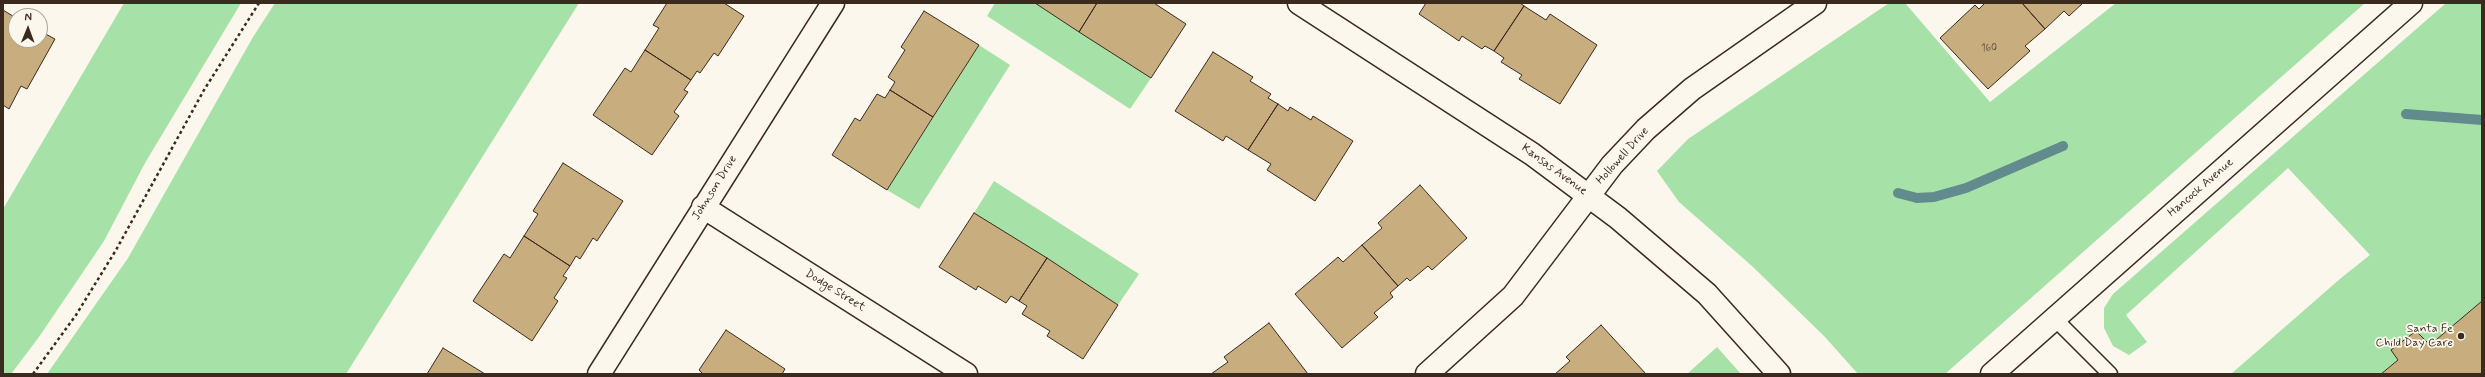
<!DOCTYPE html>
<html>
<head>
<meta charset="utf-8">
<style>
	body { margin:0 }
	#map { position:relative; width:2485px; height:377px; overflow:hidden; background:#fbf7ec; font-family:Mynerve,sans-serif }
	canvas { display:block }
	.frame { position:absolute; inset:0; border:4px solid #3b2a1e; pointer-events:none }
	.north { position:absolute; left:8px; top:8px; width:40px; height:40px; box-sizing:border-box; background:#fbf7ec; border:1px solid #aea59a; border-radius:50%; rotate:1deg; font-size:11px; font-weight:700; line-height:16px; text-align:center; color:#3b2a1e }
	.north::after { content:''; display:block; margin:auto; width:14px; height:18px; background:#3b2a1e; clip-path:polygon(50% 0,100% 100%,50% 72%,0 100%) }
</style>
</head>
<body>
<div id="map">
<canvas width="2485" height="377"></canvas>
<div class="frame"></div>
<div class="north">N</div>
</div>
<script>
const ctx = document.querySelector('canvas').getContext('2d');
ctx.lineJoin = 'round';
function fillPath(path, color) {
  ctx.fillStyle = color;
  ctx.fill(path, 'evenodd');
}
function shape(rows) {
  const path = new Path2D();
  for (const r of rows) {
    path.moveTo(r[0], r[1]);
    for (let i = 2; i < r.length; i += 2) path.lineTo(r[i], r[i + 1]);
  }
  return path;
}
function trace(path, color, width, dash) {
  ctx.strokeStyle = color;
  ctx.lineWidth = width;
  ctx.lineCap = dash ? 'butt' : 'round';
  ctx.setLineDash(dash || []);
  ctx.stroke(path);
}
function write(font, color, halo, rows, align = 'center') {
  ctx.font = font + ' Mynerve,sans-serif';
  ctx.lineWidth = 3.5;
  ctx.setLineDash([]);
  ctx.textBaseline = 'middle';
  ctx.strokeStyle = halo;
  ctx.fillStyle = color;
  for (const [text, x, y, turn = 0] of rows) {
    ctx.save();
    ctx.translate(x, y);
    ctx.rotate((+turn || 0) * Math.PI / 180);
    ctx.textAlign = isNaN(turn) ? turn : align;
    if (halo) ctx.strokeText(text, 0, 0);
    ctx.fillText(text, 0, 0);
    ctx.restore();
  }
}
fillPath(shape([
	[124,3,241,3,145,163,104,241,39,337,11,374,3,374,3,209],
	[275,3,579,3,346,374,47,374,128,258,253,37],
	[995,3,1035,3,1151,78,1130,109,987,16],
	[1889,3,1905,3,1990,102,2116,3,2365,3,1945,374,1858,374,1824,336,1753,267,1679,202,1657,171,1688,139],
	[2446,3,2482,3,2482,301,2430,345,2398,360,2381,374,2231,374,2341,278,2370,255,2288,168,2126,315,2147,342,2129,355,2113,346,2104,328,2104,308,2113,294],
	[979,45,1010,65,919,209,887,190],
	[994,181,1139,274,1118,305,974,213],
	[1717,347,1741,374,1687,374]
]), '#a6e2a8');
trace(shape([
	[2406,114,2482,120],
	[1898,193,1917,198,1934,197,1966,188,2063,146]
]), '#628b8e', 10);
const building = shape([
	[667,3,724,3,744,16,718,56,714,53,700,73,697,71,691,80,645,50,659,28,653,25,667,3],
	[1035,3,1097,3,1079,32,1035,3],
	[1097,3,1154,3,1186,24,1151,78,1079,32,1097,3],
	[1426,3,1520,3,1524,6,1494,51,1485,46,1482,49,1462,36,1459,41,1419,14,1426,3],
	[1985,3,2022,3,2045,29,2025,46,2030,51,1988,89,1940,38,1975,5,1979,9,1985,3],
	[2022,3,2083,3,2069,16,2064,11,2045,29,2022,3],
	[1524,6,1546,20,1550,14,1597,45,1560,104,1519,79,1522,75,1501,62,1504,58,1494,51,1524,6],
	[3,10,16,18,16,40,40,40,40,31,55,39,27,89,21,86,9,109,3,105,3,10],
	[924,11,979,45,933,117,890,90,895,82,888,77,905,50,901,47,924,11],
	[645,50,691,80,684,90,688,92,674,112,679,116,652,155,593,115,625,68,631,72,645,50],
	[1213,52,1253,77,1250,81,1271,94,1268,98,1278,104,1248,150,1226,136,1223,141,1175,111,1213,52],
	[890,90,933,117,887,190,832,155,855,118,860,121,877,94,885,98,890,90],
	[1278,104,1288,111,1290,107,1311,120,1313,116,1353,141,1315,201,1267,170,1271,164,1248,150,1278,104],
	[563,163,623,201,597,241,593,238,580,259,576,256,570,266,524,236,538,214,533,211,563,163],
	[1420,185,1467,238,1432,270,1428,266,1410,281,1407,278,1398,286,1362,245,1382,228,1378,223,1420,185],
	[974,213,1047,258,1019,301,1011,296,1006,303,978,286,976,290,939,267,974,213],
	[524,236,570,266,563,276,567,278,554,298,558,301,532,341,473,301,504,254,510,258,524,236],
	[1362,245,1398,286,1390,293,1393,297,1374,313,1378,317,1342,348,1295,294,1338,257,1343,262,1362,245],
	[1047,258,1118,305,1083,359,1047,336,1050,331,1022,314,1027,306,1019,301,1047,258],
	[2482,301,2482,374,2381,374,2398,360,2391,350,2416,331,2430,345,2482,301],
	[1269,323,1308,374,1211,374,1228,362,1224,357,1269,323],
	[1601,325,1646,374,1555,374,1570,361,1566,357,1601,325],
	[726,330,785,369,782,374,703,374,699,370,726,330],
	[443,348,485,374,427,374,443,348]
]);
fillPath(building, '#c8ad7e');
trace(building, '#3b2a1e', 1);
const lane = shape([
	[2054,318,2110,374]
]);
const street = shape([
	[1299,3,1532,154,1618,218,1707,294,1779,374],
	[703,207,966,374],
	[599,374,833,3],
	[1427,374,1513,296,1612,165,1646,129,1692,89,1815,3],
	[1992,374,2411,3]
]);
trace(lane, '#3b2a1e', 17);
trace(street, '#3b2a1e', 25);
trace(shape([
	[33,374,76,315,116,250,204,90,259,3]
]), '#3b2a1e', 2.5, [3, 3]);
trace(lane, '#fbf7ec', 14);
trace(street, '#fbf7ec', 22);
for (const [x, y, r, color] of [
	[2461,336,4,"#3b2a1e"]
]) {
  const dot = new Path2D();
  dot.arc(x, y, r, 0, 2 * Math.PI);
  ctx.fillStyle = color;
  ctx.fill(dot);
  trace(dot, '#fbf7ec', 1.5);
}
write('10px', '#5e4b36', null, [
	["160",1989,49]
]);
write('12px', '#3b2a1e', '#fbf7ec', [
	["Hollowell Drive",1623,156,-48],
	["Kansas Avenue",1554,170,36],
	["Johnson Drive",715,188,-58],
	["Hancock Avenue",2201,188,-41],
	["Dodge Street",835,291,32]
]);
write('12px', '#3b2a1e', '#fbf7ec', [
	["Santa Fe",2453,329],
	["Child Day Care",2453,343]
], 'right');
</script>
</body>
</html>
